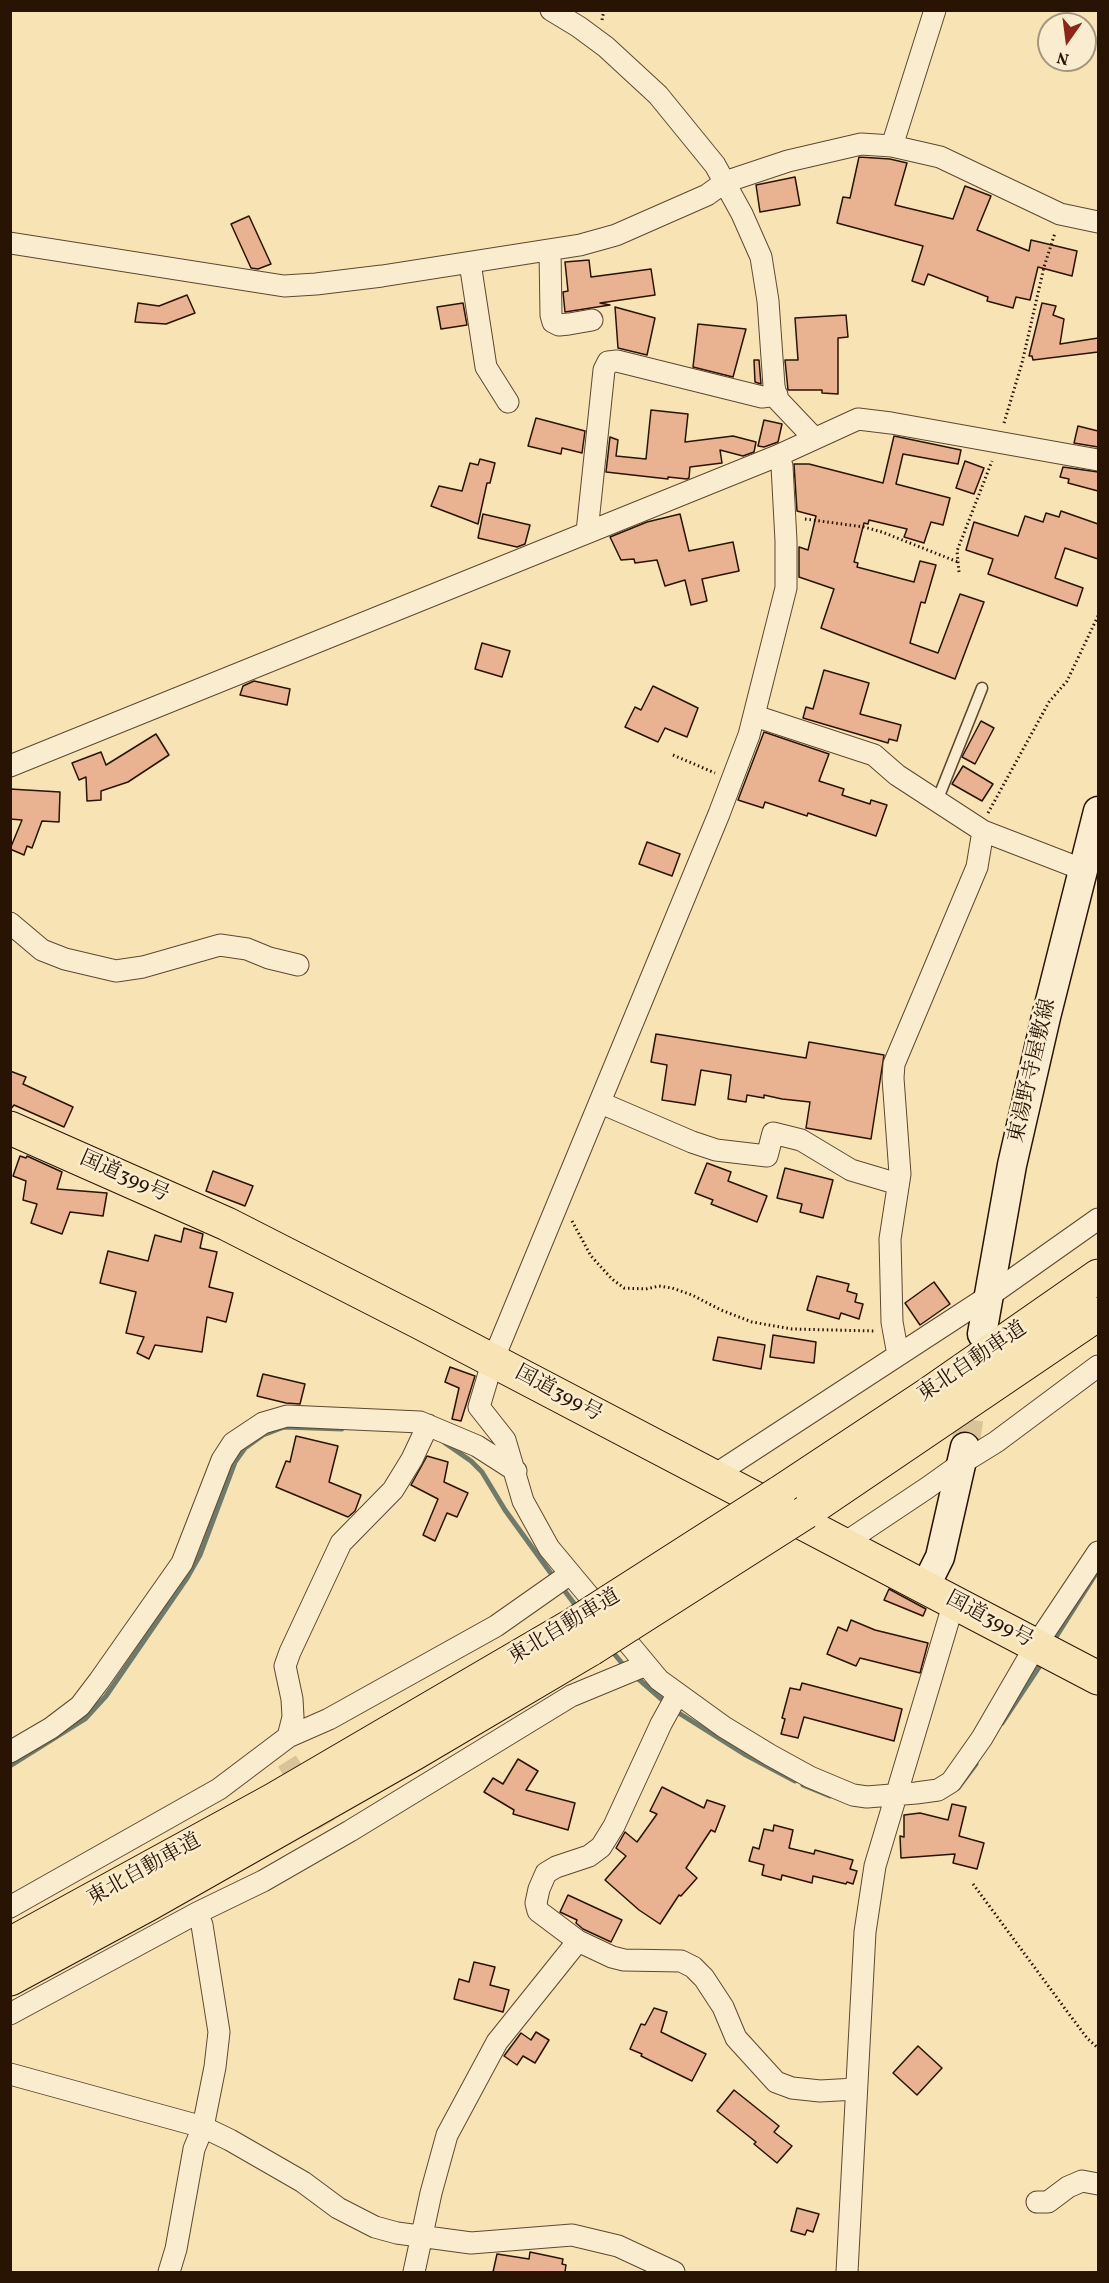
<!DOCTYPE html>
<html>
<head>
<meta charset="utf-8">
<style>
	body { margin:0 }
	#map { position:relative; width:1109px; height:2283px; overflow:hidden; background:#f8e3b5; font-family:Vollkorn,serif }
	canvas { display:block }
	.frame { position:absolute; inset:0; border:12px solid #291404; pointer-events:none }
	.north { position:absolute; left:1037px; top:12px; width:60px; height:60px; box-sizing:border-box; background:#faedcf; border:2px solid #a6967e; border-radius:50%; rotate:194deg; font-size:16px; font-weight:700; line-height:24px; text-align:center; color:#291404 }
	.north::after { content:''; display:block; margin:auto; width:21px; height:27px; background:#8f2418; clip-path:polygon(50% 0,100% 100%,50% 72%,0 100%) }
</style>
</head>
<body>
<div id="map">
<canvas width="1109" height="2283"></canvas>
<div class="frame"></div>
<div class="north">N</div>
</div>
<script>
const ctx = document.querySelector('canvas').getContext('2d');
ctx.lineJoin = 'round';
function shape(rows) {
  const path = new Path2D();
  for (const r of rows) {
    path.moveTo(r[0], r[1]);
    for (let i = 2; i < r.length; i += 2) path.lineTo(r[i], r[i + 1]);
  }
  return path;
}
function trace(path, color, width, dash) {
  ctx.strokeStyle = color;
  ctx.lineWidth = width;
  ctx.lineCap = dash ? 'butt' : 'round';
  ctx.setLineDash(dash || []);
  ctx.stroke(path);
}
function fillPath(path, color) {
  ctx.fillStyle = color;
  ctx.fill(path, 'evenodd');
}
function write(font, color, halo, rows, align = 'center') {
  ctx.font = font + ' Vollkorn,"Noto Serif JP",serif';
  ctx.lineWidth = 5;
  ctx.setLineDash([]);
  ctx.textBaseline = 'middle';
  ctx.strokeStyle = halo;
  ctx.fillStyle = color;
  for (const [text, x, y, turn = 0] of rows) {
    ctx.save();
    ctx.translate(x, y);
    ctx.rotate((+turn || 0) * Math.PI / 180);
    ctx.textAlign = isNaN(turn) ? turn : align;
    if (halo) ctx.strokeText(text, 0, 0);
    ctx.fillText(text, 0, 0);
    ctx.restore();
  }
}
trace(shape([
	[445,1443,471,1461,482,1472,505,1510,555,1579],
	[561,1586,579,1610],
	[1056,1637,1097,1572],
	[611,1650,626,1668],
	[635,1676,667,1704],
	[674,1710,744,1754,795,1781],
	[1002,1723,1043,1661],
	[10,1766,85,1719,106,1696,187,1578,200,1555,235,1462,245,1448,263,1435,284,1427,342,1429],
	[803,1785,830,1796],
	[958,1788,976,1764]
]), '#6f7a6b', 5);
const building = shape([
	[859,157,890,159,907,163,895,205,953,219,965,186,991,196,977,230,1029,251,1031,240,1077,251,1072,276,1038,267,1030,300,1016,297,1013,308,987,301,988,297,928,274,924,285,912,281,923,246,837,223,843,197,850,198,859,157],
	[795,177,800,205,760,212,756,185,795,177],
	[249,216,271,264,258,269,251,268,231,224,249,216],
	[589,260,591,277,651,269,655,295,600,303,610,305,565,312,563,292,568,291,565,262,589,260],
	[187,295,195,313,166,324,135,322,138,303,159,306,187,295],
	[463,303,467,325,441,329,437,307,463,303],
	[1042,303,1056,306,1053,315,1064,319,1060,344,1098,338,1098,352,1033,360,1032,356,1029,356,1042,303],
	[615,307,655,318,647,355,618,348,615,307],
	[846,315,848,337,838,338,838,394,822,393,822,390,788,390,785,360,798,360,795,318,846,315],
	[698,324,746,329,733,377,693,367,698,324],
	[754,360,759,360,761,384,755,382,754,360],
	[651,410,688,414,685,442,733,436,756,442,754,452,743,456,720,450,722,463,690,467,689,478,687,479,668,477,668,479,606,472,610,437,618,440,616,456,646,459,651,410],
	[536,418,585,431,582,453,562,448,561,454,528,446,536,418],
	[764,420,782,424,778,442,764,447,758,446,764,420],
	[1078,426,1098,431,1098,447,1074,443,1078,426],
	[894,436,961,450,958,464,903,454,896,484,950,498,943,525,931,522,924,543,904,537,907,529,869,520,868,524,864,523,854,562,858,563,857,567,914,582,920,561,936,565,925,603,921,602,910,643,938,653,960,594,984,602,955,679,821,628,834,589,799,577,799,547,808,550,816,516,797,511,794,464,809,464,883,483,894,436],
	[480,459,495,463,490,483,487,483,478,524,431,506,439,486,462,491,470,463,478,465,480,459],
	[965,461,984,468,974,494,956,488,965,461],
	[1063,467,1098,472,1098,491,1068,483,1069,479,1060,477,1063,467],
	[1061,511,1098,524,1098,559,1065,548,1055,578,1083,588,1077,606,988,574,993,559,966,550,974,522,1018,536,1025,516,1043,522,1046,513,1059,517,1061,511],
	[483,514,530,525,525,544,517,547,478,538,483,514],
	[680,514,689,551,733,542,739,571,702,579,707,601,691,605,685,580,665,586,657,560,635,563,634,559,621,560,610,537,647,522,680,514],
	[482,643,510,651,502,677,475,669,482,643],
	[824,670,869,683,860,714,901,725,897,741,889,739,888,743,803,718,806,707,813,709,824,670],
	[254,681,290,689,287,705,240,695,243,686,254,681],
	[653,686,698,708,687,737,665,728,658,742,625,727,635,707,641,710,653,686],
	[981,721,994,728,975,764,962,757,981,721],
	[764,732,829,754,819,781,844,789,842,795,870,804,871,800,887,805,876,836,808,813,807,816,765,802,763,808,738,800,764,732],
	[156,734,169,755,128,782,101,791,101,800,87,801,86,777,79,780,72,763,101,752,106,765,156,734],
	[963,766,993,784,982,801,952,784,963,766],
	[10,789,60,792,59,822,42,821,32,848,27,846,24,855,10,849,22,820,10,819,10,789],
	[647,842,680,854,672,876,639,864,647,842],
	[656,1034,806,1058,809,1042,884,1055,871,1139,806,1128,810,1102,782,1099,764,1095,764,1098,747,1095,746,1102,728,1099,731,1075,701,1070,695,1105,662,1100,667,1065,651,1062,656,1034],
	[10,1071,26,1077,23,1084,73,1107,64,1127,14,1105,10,1110,10,1071],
	[20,1156,26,1158,27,1156,62,1172,57,1189,107,1193,103,1216,70,1212,62,1234,31,1223,37,1204,23,1200,26,1181,13,1176,20,1156],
	[707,1163,731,1172,728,1181,767,1196,757,1222,711,1204,713,1200,695,1193,707,1163],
	[785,1168,833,1180,823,1218,800,1212,802,1204,777,1198,785,1168],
	[213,1171,253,1186,245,1206,206,1191,213,1171],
	[184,1228,203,1234,200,1248,217,1252,209,1287,233,1293,226,1322,207,1317,202,1352,155,1345,149,1359,137,1353,144,1337,126,1333,136,1292,100,1283,108,1251,148,1261,155,1235,181,1242,184,1228],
	[817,1276,849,1284,847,1291,857,1294,855,1302,863,1304,859,1319,841,1313,839,1319,807,1310,817,1276],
	[934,1282,950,1304,920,1325,905,1303,934,1282],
	[773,1335,816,1342,814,1363,770,1357,773,1335],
	[718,1337,765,1345,761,1369,713,1360,718,1337],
	[450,1367,475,1376,461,1421,452,1419,459,1388,445,1382,450,1367],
	[263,1374,305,1384,300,1404,286,1403,257,1396,263,1374],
	[296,1436,338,1446,329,1482,361,1495,355,1511,348,1517,276,1487,286,1461,290,1462,296,1436],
	[427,1456,448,1462,444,1482,468,1493,457,1517,447,1513,435,1541,423,1535,438,1499,411,1485,427,1456],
	[889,1589,926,1609,923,1616,884,1600,889,1589],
	[851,1620,875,1630,928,1643,920,1673,860,1658,856,1666,827,1654,838,1627,847,1631,851,1620],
	[802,1683,902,1709,894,1741,804,1717,798,1738,781,1734,785,1719,782,1718,790,1688,800,1690,802,1683],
	[518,1759,538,1771,526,1790,575,1803,568,1830,513,1814,514,1810,484,1792,493,1778,503,1784,518,1759],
	[662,1787,704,1808,707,1800,725,1806,715,1832,711,1830,686,1868,697,1878,681,1896,679,1895,660,1924,639,1910,605,1880,626,1856,616,1848,625,1832,637,1842,657,1814,650,1811,662,1787],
	[952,1804,966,1807,959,1836,984,1843,977,1869,953,1863,955,1854,901,1858,900,1836,904,1837,904,1815,920,1813,948,1820,952,1804],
	[774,1825,793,1830,789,1848,814,1854,815,1850,853,1860,850,1869,857,1871,853,1884,847,1882,846,1884,813,1876,812,1883,782,1875,781,1880,762,1875,764,1865,749,1861,753,1847,759,1849,764,1829,773,1831,774,1825],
	[568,1895,622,1920,611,1942,583,1929,576,1923,577,1920,560,1912,568,1895],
	[474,1962,495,1967,490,1985,509,1990,503,2012,454,1999,459,1979,469,1982,474,1962],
	[654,2008,667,2012,661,2032,706,2054,692,2081,641,2056,642,2054,630,2049,641,2024,645,2025,654,2008],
	[536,2032,549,2040,535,2063,523,2056,517,2065,504,2056,521,2033,531,2040,536,2032],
	[918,2046,942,2068,917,2095,893,2073,918,2046],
	[734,2090,779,2126,774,2132,792,2146,777,2163,754,2144,756,2142,717,2111,734,2090],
	[797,2208,819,2214,813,2232,807,2230,805,2235,791,2231,797,2208],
	[530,2252,563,2259,562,2264,566,2265,565,2272,493,2272,497,2254,529,2259,530,2252]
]);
fillPath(building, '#e9b291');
trace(building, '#291404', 1.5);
trace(shape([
	[287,1761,326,1825]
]), '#d9c49a', 21, [21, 10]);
trace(shape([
	[965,1447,975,1383]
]), '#d9c49a', 28, [28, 14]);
const service = shape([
	[937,801,982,688]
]);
const minor = shape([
	[551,10,579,27,606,47,658,95,715,165,742,214,761,257,768,301,774,386,777,399,814,438],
	[892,146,935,10],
	[10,243,284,286,316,284,382,276,580,245,616,235,707,195,725,182,788,161,861,144,892,146,940,157,1060,214,1098,222],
	[550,251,551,315,553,322,559,325,569,324,592,320],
	[470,263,486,367,508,402],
	[777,456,782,466,786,541,786,588,749,735,719,814,493,1360,479,1407,505,1440,523,1501,549,1548,659,1680,724,1727,770,1755,810,1777,853,1795,867,1797,916,1793,938,1790,951,1782,982,1738,1036,1645,1098,1552],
	[587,532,604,370,608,362,617,361,762,397,777,395],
	[755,716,874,755,897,775,983,831,1084,870],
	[10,766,777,456,858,419,891,423,1098,460],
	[10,923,42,950,65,959,116,971,143,967,220,945,247,949,269,958,298,965],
	[601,1103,692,1142,716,1150,767,1156,773,1133,801,1140,851,1170,898,1184],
	[898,1355,892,1322,890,1239,900,1174,893,1078,894,1064,977,867,983,831],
	[713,1476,989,1296,1098,1219],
	[843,1544,927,1488,962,1463,996,1442,1098,1366],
	[677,1695,661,1724,614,1826,601,1847,589,1856,556,1867,546,1873,539,1889,536,1903,538,1911,578,1941,612,1957,624,1960,681,1961,693,1967,704,1978,723,2007,736,2038,776,2082,792,2088,820,2091,856,2089],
	[288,1737,293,1717,292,1699,285,1666,290,1652,341,1543,393,1490,412,1459,428,1425],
	[10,1752,51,1728,80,1706,99,1681,182,1563,222,1460,233,1443,263,1423,287,1416,420,1422,477,1446,516,1471],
	[10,1907,219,1789,288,1737,329,1719,496,1626,570,1574],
	[10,2014,197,1913,263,1881,350,1831,571,1696,646,1665],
	[10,2074,203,2127,230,2140,303,2182,338,2208,375,2227,397,2233,471,2243,572,2235,618,2246,674,2272],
	[1037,2202,1048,2202,1068,2187,1082,2181,1098,2184],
	[169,2272,176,2249,194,2149,203,2127,215,2067,219,2032,202,1925,197,1913],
	[414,2272,431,2193,447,2135,497,2042,578,1941],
	[847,2272,865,1932,875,1866,954,1602]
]);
const secondary = shape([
	[982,1334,1012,1165,1046,1017,1098,811],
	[925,1587,940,1557,965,1447]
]);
const trunk = shape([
	[10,1128,227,1224,421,1323,1098,1678]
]);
const motorway = shape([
	[779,1493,927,1395,1098,1276],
	[806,1512,1098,1314],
	[10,1944,273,1800,576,1623],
	[10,1979,147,1905,415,1753,591,1649]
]);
trace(service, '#5d4830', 13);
trace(minor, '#5d4830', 23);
trace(secondary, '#291404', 31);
trace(trunk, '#291404', 35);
trace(motorway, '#291404', 35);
trace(shape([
	[602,20,604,10],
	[1004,423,1022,363,1044,267,1055,233],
	[805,519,864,527,882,532,958,562],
	[959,572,957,551,992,461],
	[673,755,715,773],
	[988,813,1049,702,1067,681,1098,616],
	[572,1221,591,1256,612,1279,624,1288,646,1289,659,1286,672,1288,692,1295,721,1310,752,1322,792,1329,874,1331],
	[973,1884,1069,2014,1087,2038,1098,2048]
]), '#291404', 3, [1.5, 3]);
trace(service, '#faedcf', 10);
trace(minor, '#faedcf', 21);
trace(secondary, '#faedcf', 28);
trace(trunk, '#f8e3b5', 33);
trace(motorway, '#f8e3b5', 33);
const motorwayBridge = shape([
	[576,1623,779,1493],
	[591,1649,806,1512]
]);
trace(motorwayBridge, '#291404', 35, []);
trace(motorwayBridge, '#f8e3b5', 33);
write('21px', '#291404', '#faedcf', [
	["東湯野寺屋敷線",1034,1071,-77],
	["国道399号",124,1178,24],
	["東北自動車道",973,1363,-34],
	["国道399号",558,1395,28],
	["国道399号",989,1621,28],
	["東北自動車道",565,1628,-31],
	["東北自動車道",145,1871,-29]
]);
</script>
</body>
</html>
